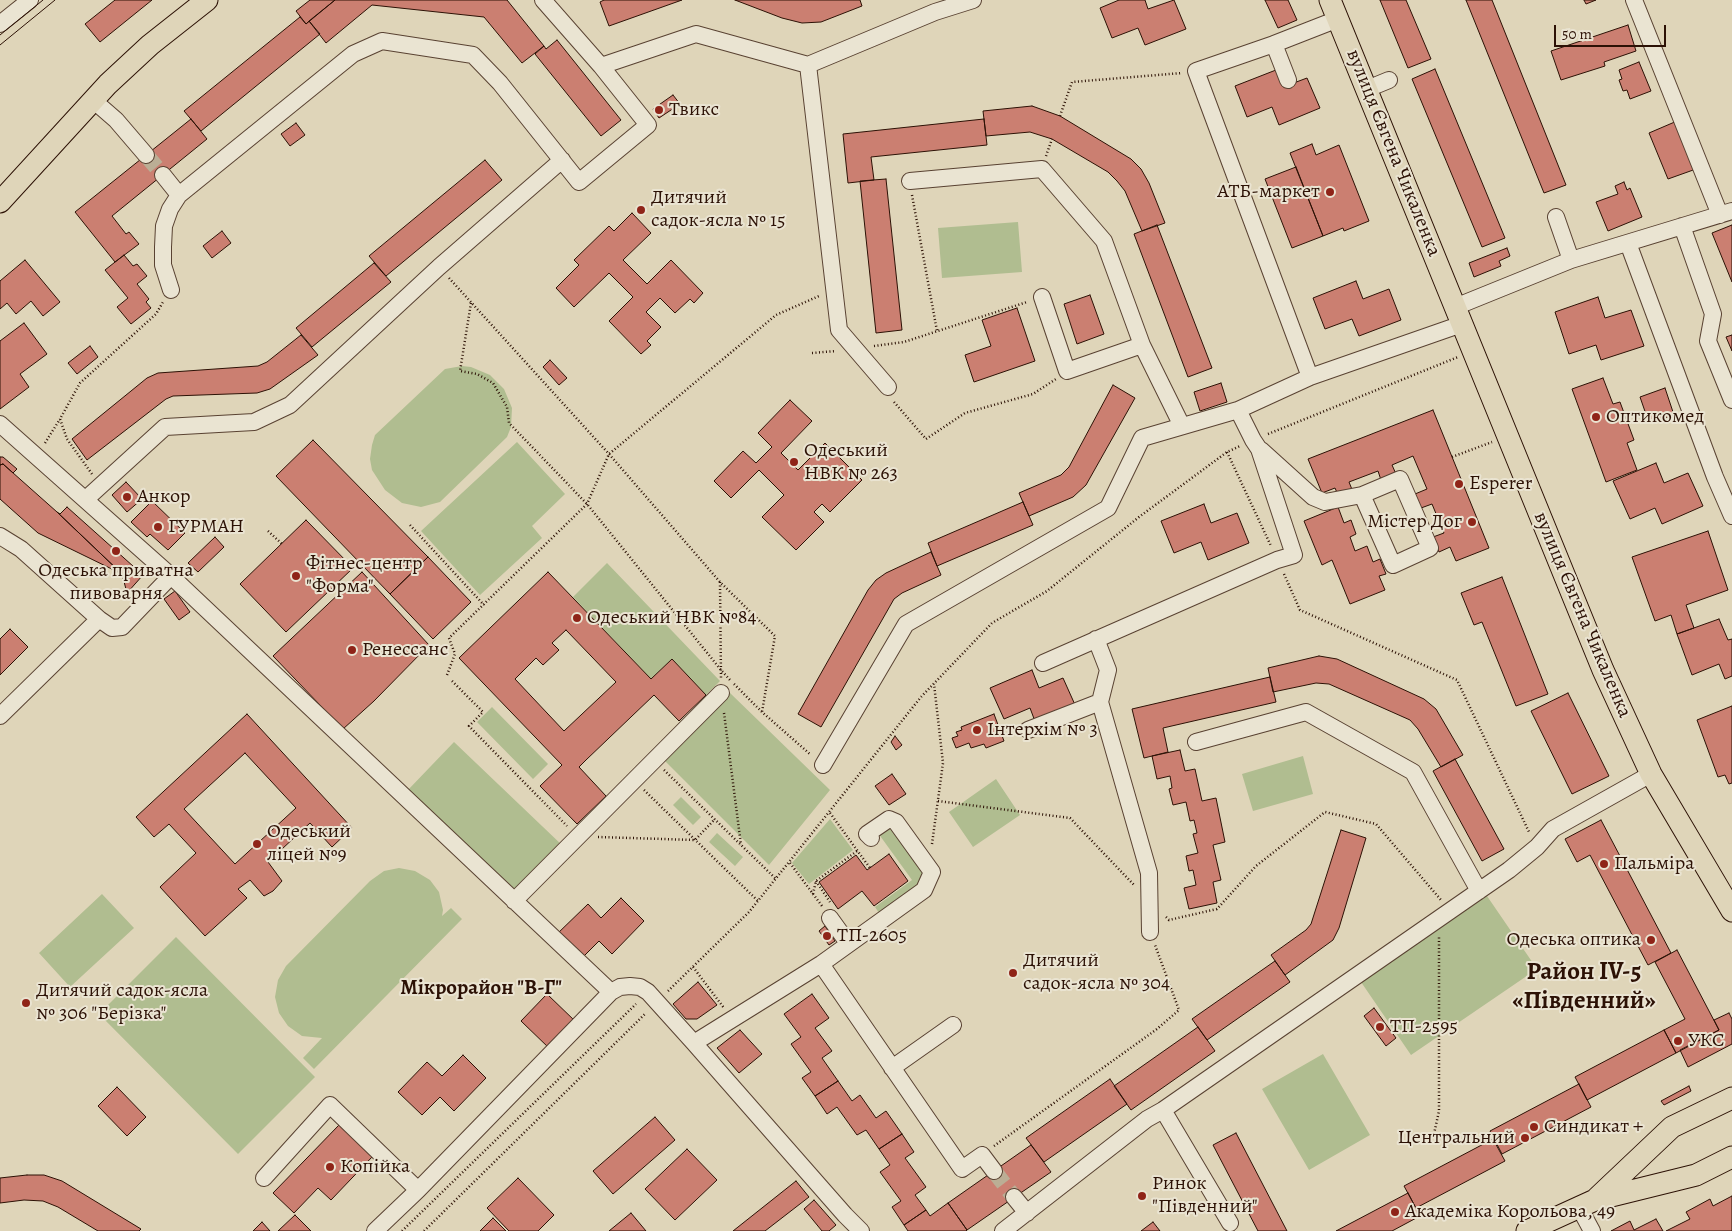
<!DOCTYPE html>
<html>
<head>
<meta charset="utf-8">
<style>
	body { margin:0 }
	#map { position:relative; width:1732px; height:1231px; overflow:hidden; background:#dfd5b9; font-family:Alegreya,serif }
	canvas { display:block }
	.scale { position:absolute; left:1554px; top:25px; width:112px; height:22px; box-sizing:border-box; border:2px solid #2c1105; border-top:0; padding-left:6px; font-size:15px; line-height:18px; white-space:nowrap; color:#2c1105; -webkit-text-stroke:4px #eae4d2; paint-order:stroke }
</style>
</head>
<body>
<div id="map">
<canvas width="1732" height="1231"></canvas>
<div class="scale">50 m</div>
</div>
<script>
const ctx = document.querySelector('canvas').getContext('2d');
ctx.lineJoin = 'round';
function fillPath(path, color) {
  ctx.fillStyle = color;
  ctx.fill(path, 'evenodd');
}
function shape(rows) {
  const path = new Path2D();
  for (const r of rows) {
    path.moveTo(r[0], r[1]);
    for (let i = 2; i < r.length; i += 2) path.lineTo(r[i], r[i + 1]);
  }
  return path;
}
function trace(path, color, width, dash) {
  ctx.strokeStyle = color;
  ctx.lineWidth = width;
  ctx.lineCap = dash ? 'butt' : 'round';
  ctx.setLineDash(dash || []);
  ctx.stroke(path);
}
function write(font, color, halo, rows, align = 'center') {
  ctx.font = font + ' Alegreya,serif';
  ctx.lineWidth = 4;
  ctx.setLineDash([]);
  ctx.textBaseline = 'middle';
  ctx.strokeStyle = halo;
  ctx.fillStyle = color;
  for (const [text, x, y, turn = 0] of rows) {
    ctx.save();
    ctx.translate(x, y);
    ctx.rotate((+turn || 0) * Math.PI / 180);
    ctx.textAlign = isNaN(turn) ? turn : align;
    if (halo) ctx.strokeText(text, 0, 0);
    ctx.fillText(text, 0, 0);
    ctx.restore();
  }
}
fillPath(shape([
	[1018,222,1022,272,942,278,938,228],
	[462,366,471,367,490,375,504,389,512,408,511,427,507,437,440,502,421,507,402,503,385,490,372,470,370,459,372,445,375,435,445,369],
	[517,442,565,494,532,526,542,538,480,595,421,531],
	[607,563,720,681,706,695,672,659,651,679,573,597],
	[729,692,830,790,769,865,663,759],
	[492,707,548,764,533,779,477,722],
	[454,742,564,847,517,896,407,791],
	[1303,756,1313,794,1253,811,1242,774],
	[996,779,1020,815,973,847,949,812],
	[681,797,701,817,693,825,673,805],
	[830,819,853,850,809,884,792,863],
	[890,824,926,872,919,889,881,916,875,907,912,880,878,833],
	[717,833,743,857,735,866,709,842],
	[399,868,415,871,430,880,439,892,443,910,442,916,451,908,462,919,314,1069,303,1058,322,1038,302,1036,288,1026,279,1013,275,997,278,980,286,966,370,881,384,871],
	[102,894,134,928,70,987,39,953],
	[1487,896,1537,969,1411,1055,1361,982],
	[176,937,315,1077,238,1154,99,1014],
	[1323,1054,1370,1135,1309,1170,1262,1089]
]), '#b0bd90');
const building = shape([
	[115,0,152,0,100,42,85,24,115,0],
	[310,0,335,0,306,24,296,11,310,0],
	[335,0,507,0,544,46,522,63,484,17,372,5,326,43,309,21,335,0],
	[604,0,682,0,609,26,600,2,604,0],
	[735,0,860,0,862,6,821,22,802,23,782,18,735,0],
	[1119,0,1145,0,1148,9,1174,0,1186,29,1145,45,1138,28,1112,38,1100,8,1119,0],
	[1265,0,1288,0,1297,20,1278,28,1265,0],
	[1380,0,1406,0,1431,59,1408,68,1380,0],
	[1466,0,1492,0,1566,185,1544,193,1466,0],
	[1584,0,1596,0,1586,4,1584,0],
	[300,17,306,24,309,21,320,34,201,131,184,111,300,17],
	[1628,25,1636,51,1604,62,1605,66,1561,80,1551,51,1628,25],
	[557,40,621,120,601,136,535,54,544,46,546,49,557,40],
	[1639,62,1651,91,1630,99,1627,90,1623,91,1619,80,1622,79,1619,70,1639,62],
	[1435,69,1505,238,1482,247,1412,79,1435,69],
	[1276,70,1283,87,1307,78,1320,108,1279,125,1272,107,1247,117,1235,86,1276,70],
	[673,95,680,104,659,118,653,109,673,95],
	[1032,106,1060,116,1131,159,1141,169,1149,183,1165,223,1142,231,1125,191,1117,181,1108,172,1052,139,1030,132,986,136,983,111,1032,106],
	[191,119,207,139,112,216,126,234,129,232,139,244,115,262,75,212,191,119],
	[984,119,987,145,871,157,874,180,848,183,843,134,984,119],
	[1677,121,1696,169,1668,179,1649,133,1677,121],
	[296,123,305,135,290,146,281,134,296,123],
	[1312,144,1316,155,1339,145,1369,221,1344,231,1343,228,1323,236,1290,153,1312,144],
	[485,160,502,180,386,276,369,256,485,160],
	[1296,167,1323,236,1292,248,1265,179,1296,167],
	[886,179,902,330,876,333,860,181,886,179],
	[1624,182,1627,190,1630,188,1642,217,1608,231,1596,202,1618,194,1615,186,1624,182],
	[632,213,651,233,623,260,647,284,671,260,703,293,694,303,690,299,675,313,660,298,646,312,661,327,647,341,651,345,641,354,609,321,633,297,609,273,574,307,556,288,579,265,574,260,609,226,614,231,632,213],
	[1157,225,1212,368,1188,377,1134,234,1157,225],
	[1732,225,1732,282,1712,233,1732,225],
	[222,231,231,243,212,258,203,246,222,231],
	[1507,248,1510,256,1499,261,1501,266,1474,277,1469,263,1507,248],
	[124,255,133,266,137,264,147,276,137,284,149,299,146,302,151,308,131,324,117,307,128,298,105,270,124,255],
	[25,260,60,302,43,316,31,301,16,314,7,303,0,309,0,281,25,260],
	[374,263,391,282,312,347,296,328,374,263],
	[1356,281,1363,299,1389,289,1401,320,1359,336,1352,319,1325,329,1313,298,1356,281],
	[1090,295,1104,334,1077,344,1064,304,1090,295],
	[1598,297,1605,318,1631,310,1644,346,1601,360,1596,345,1569,354,1555,312,1598,297],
	[1017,308,1035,361,974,382,965,355,991,346,982,320,1017,308],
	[24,323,47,354,20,374,29,387,0,409,0,341,24,323],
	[301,335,318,355,270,389,257,393,173,396,166,399,87,460,72,439,147,378,158,373,258,366,267,362,301,335],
	[1732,335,1732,351,1726,337,1732,335],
	[90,346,98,357,77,374,68,363,90,346],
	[550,360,567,378,559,385,543,367,550,360],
	[1603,378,1613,404,1620,402,1634,440,1627,443,1637,470,1606,482,1572,389,1603,378],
	[1221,383,1227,402,1200,411,1194,392,1221,383],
	[1113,385,1135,398,1086,485,1073,497,1029,516,1019,493,1061,475,1069,467,1113,385],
	[1665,388,1674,415,1649,423,1640,397,1665,388],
	[790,400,812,421,781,453,798,470,825,443,862,480,830,512,822,504,814,512,824,522,796,550,762,517,784,495,759,470,731,498,714,481,743,451,756,463,772,447,758,433,790,400],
	[1433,410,1489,548,1456,561,1450,547,1439,552,1433,537,1444,533,1432,504,1421,508,1415,494,1427,489,1413,456,1392,465,1396,474,1381,480,1378,471,1349,482,1353,492,1339,497,1335,488,1322,493,1308,459,1433,410],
	[313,440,428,557,390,594,276,476,313,440],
	[0,457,3,457,17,469,13,473,3,464,0,465,0,457],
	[1656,463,1664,483,1688,473,1703,506,1662,524,1655,508,1630,519,1613,481,1656,463],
	[3,464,57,512,122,574,38,533,0,499,0,465,3,464],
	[126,482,142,499,127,512,112,495,126,482],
	[152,501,185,533,168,550,150,534,147,537,131,522,152,501],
	[1023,502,1033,525,937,566,928,543,1023,502],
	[1204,504,1211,523,1237,513,1249,543,1208,560,1201,542,1174,553,1161,521,1204,504],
	[67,507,143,575,127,593,122,574,57,512,60,514,67,507],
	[1338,507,1344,523,1351,520,1356,534,1350,537,1355,551,1367,546,1373,562,1380,559,1386,574,1379,576,1385,590,1350,604,1332,560,1322,565,1304,521,1338,507],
	[306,520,353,568,286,632,240,584,306,520],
	[1708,531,1728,590,1686,605,1694,628,1677,634,1671,615,1655,621,1632,557,1708,531],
	[215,537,224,547,198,572,188,563,215,537],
	[931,552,941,575,902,593,894,599,821,727,798,714,868,590,876,580,886,573,931,552],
	[428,557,471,602,433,639,390,594,428,557],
	[362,572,429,645,374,701,343,729,273,656,362,572],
	[548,572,651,679,672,659,706,695,679,721,654,695,586,760,579,767,606,796,577,824,540,786,562,765,459,658,548,572],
	[566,630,616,682,564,731,515,679,536,658,543,665,559,650,552,643,566,630],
	[1502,577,1548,694,1516,706,1482,622,1474,625,1461,593,1502,577],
	[175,591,190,612,179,620,164,599,175,591],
	[1719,619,1728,640,1732,639,1732,676,1725,679,1719,664,1692,675,1677,634,1719,619],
	[10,629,28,647,0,675,0,639,10,629],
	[1319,656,1337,659,1424,699,1436,709,1463,755,1441,767,1418,729,1410,720,1329,684,1316,683,1273,692,1268,668,1319,656],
	[1032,670,1039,688,1063,678,1076,707,1036,724,1030,708,1004,719,990,688,1032,670],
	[1270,677,1276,702,1163,728,1168,752,1144,758,1132,709,1270,677],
	[1568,693,1609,776,1572,794,1531,711,1568,693],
	[1732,706,1732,783,1729,784,1725,775,1718,777,1697,720,1732,706],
	[247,714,352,828,332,847,310,823,268,862,282,881,273,891,264,896,250,880,238,889,247,898,205,936,160,887,196,853,169,824,154,837,136,817,247,714],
	[245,753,296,808,235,864,184,809,245,753],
	[994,714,1004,741,986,748,984,744,971,748,969,743,956,748,952,738,958,736,956,732,962,730,961,727,994,714],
	[895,736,902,745,896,750,891,742,895,736],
	[1180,750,1185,771,1195,769,1202,801,1216,798,1225,842,1213,845,1221,880,1213,882,1217,903,1189,909,1184,888,1196,885,1193,870,1189,871,1186,856,1198,853,1193,834,1197,833,1194,820,1190,821,1186,802,1173,805,1169,789,1172,788,1170,776,1157,779,1152,756,1180,750],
	[1455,759,1504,849,1482,861,1433,771,1455,759],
	[892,774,906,794,889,805,875,786,892,774],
	[1601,820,1671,953,1648,965,1590,855,1577,862,1565,839,1601,820],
	[1341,830,1366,838,1339,928,1333,940,1285,975,1271,955,1306,930,1311,924,1341,830],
	[889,854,908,881,874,906,862,891,838,909,819,882,856,855,867,870,889,854],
	[621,898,644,921,612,954,599,941,580,960,556,935,588,904,601,918,621,898],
	[825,926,835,941,829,945,819,931,825,926],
	[1677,950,1719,1030,1676,1053,1664,1030,1685,1019,1655,962,1677,950],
	[1275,961,1290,982,1207,1040,1192,1019,1275,961],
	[698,982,717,1005,697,1019,686,1019,673,1004,698,982],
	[547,994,576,1022,550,1049,521,1021,547,994],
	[812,994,829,1018,815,1028,832,1051,822,1058,838,1081,815,1096,802,1078,811,1072,791,1044,801,1037,784,1014,812,994],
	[1374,1008,1396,1038,1386,1046,1364,1016,1374,1008],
	[1729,1013,1732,1019,1732,1044,1688,1067,1680,1050,1719,1030,1714,1020,1729,1013],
	[1198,1027,1215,1051,1131,1110,1114,1086,1198,1027],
	[740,1030,762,1054,739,1073,717,1048,740,1030],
	[1664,1030,1676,1053,1587,1100,1575,1077,1664,1030],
	[463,1055,486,1078,454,1111,440,1097,422,1115,398,1092,427,1062,442,1076,463,1055],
	[1110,1079,1127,1104,1044,1162,1026,1138,1110,1079],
	[838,1081,852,1101,860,1095,876,1118,886,1111,902,1134,879,1149,866,1130,857,1135,837,1107,827,1114,815,1096,838,1081],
	[1579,1084,1591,1107,1502,1154,1490,1131,1579,1084],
	[1689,1086,1691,1091,1664,1105,1661,1101,1689,1086],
	[117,1087,146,1117,127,1136,98,1106,117,1087],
	[655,1117,675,1140,613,1194,593,1171,655,1117],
	[340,1124,373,1156,331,1200,318,1188,294,1213,273,1193,340,1124],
	[1236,1133,1287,1231,1258,1231,1213,1145,1236,1133],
	[902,1134,914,1152,905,1158,926,1187,915,1195,926,1210,904,1225,892,1207,901,1201,880,1172,890,1165,879,1149,902,1134],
	[1493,1139,1505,1161,1416,1208,1404,1186,1493,1139],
	[1031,1145,1051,1172,967,1230,948,1203,1031,1145],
	[687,1149,717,1180,675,1220,645,1189,687,1149],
	[27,1175,44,1175,62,1181,141,1229,139,1231,98,1231,58,1207,43,1201,24,1200,0,1203,0,1178,27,1175],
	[518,1178,554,1215,538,1231,509,1231,487,1208,518,1178],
	[796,1181,809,1197,765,1231,733,1231,796,1181],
	[1408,1193,1420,1216,1392,1231,1336,1231,1408,1193],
	[1732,1196,1732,1231,1666,1231,1690,1219,1686,1212,1710,1199,1713,1206,1732,1196],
	[814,1200,836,1225,829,1231,822,1231,804,1209,814,1200],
	[948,1203,967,1230,966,1231,908,1231,904,1225,926,1210,930,1216,948,1203],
	[631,1213,646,1231,609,1231,631,1213],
	[295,1215,311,1231,278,1231,295,1215],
	[493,1218,506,1231,480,1231,493,1218],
	[1656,1219,1663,1231,1611,1231,1630,1221,1634,1230,1656,1219],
	[262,1222,270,1231,253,1231,262,1222],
	[1153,1222,1160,1231,1141,1231,1153,1222]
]);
fillPath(building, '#cb7f71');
trace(building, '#2c1105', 1);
trace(shape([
	[146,155,163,175],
	[994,1171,1014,1197]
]), '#bbae95', 16, [16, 8]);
const minor = shape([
	[1634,0,1720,215],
	[0,24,30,0],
	[1274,44,1338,19],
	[808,65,935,12,973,0],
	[601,66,696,34,808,65,839,330,888,387],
	[1288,80,1274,44,1196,71,1310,377],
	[1367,89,1389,80],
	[93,100,116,120,146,155],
	[163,175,179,195,353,54,382,41,473,55,500,83,579,182,648,125,601,66,543,0],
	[910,181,1042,169,1104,241,1142,345,1182,426],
	[1556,217,1571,260],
	[1682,226,1713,314,1708,341,1732,400],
	[1628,243,1715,477,1732,516],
	[171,290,163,265,163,247,164,226,170,209,179,195],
	[1042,297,1067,371,1142,345],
	[1455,307,1571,260,1732,211],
	[0,424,171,576,611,992],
	[1261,450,1313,497,1325,502,1362,495,1400,479,1430,548,1393,565,1362,495],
	[86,499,165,427,254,422,290,405,439,267,562,160],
	[0,536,21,549,99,619],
	[1096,639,1108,670,1100,702],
	[1043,663,1277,560,1294,555,1259,449,1253,440,1238,410],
	[0,716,99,619,112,628,122,627,171,576],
	[1028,730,1100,702,1149,873,1150,932],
	[1196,742,1306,712,1413,772,1479,891],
	[823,765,906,624,1108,508,1142,438,1238,410,1310,377,1462,324],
	[514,901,721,693],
	[830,918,848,943],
	[821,964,962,1169,982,1155,994,1171],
	[694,1043,821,964,924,890,932,872,896,822,889,819,867,834,871,838],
	[892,1068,953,1025],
	[1163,1110,1230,1223],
	[264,1178,330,1105,418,1190],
	[1014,1197,1027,1213],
	[1579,1207,1592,1231],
	[375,1231,418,1190,611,992,620,987,630,986,640,987,648,992,694,1043,845,1215,861,1231],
	[1003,1231,1147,1119,1163,1110,1509,870,1537,847,1553,829,1651,774]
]);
const major = shape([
	[1330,0,1603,670,1651,774,1732,911],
	[0,202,108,84,150,45,207,0],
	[1597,1198,1672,1127,1732,1098],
	[1527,1231,1595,1200,1696,1175,1732,1157]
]);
trace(minor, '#594232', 18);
trace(major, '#2c1105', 23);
trace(shape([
	[1060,116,1072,82,1182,73],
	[1046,156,1052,139],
	[912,195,937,331],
	[449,278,609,454,720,582,775,636,762,712],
	[471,303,460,371,477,374,493,383,507,407,509,423,587,504,721,670,730,680],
	[874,346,904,342,1027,302],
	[812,353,836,351],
	[894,402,926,439,965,413,1033,394,1056,379],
	[1268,434,1458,357],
	[45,443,60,419],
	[1227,452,1271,546],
	[1452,457,1492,442],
	[92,474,67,439,60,419,80,383,156,314,163,302],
	[410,525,484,605],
	[268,531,282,544],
	[1284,574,1300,610,1457,680,1529,832],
	[720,582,721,678],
	[447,675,455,654,449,638,587,504,609,454,776,315,819,296],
	[452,681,483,712,469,726,567,826],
	[734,684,762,712,811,755],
	[724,713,741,845],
	[664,770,776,879],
	[644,790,758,901],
	[938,801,1070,818,1134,885],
	[830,813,870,868],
	[598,837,695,840,715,819],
	[932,844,943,763,934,684],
	[790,863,822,906],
	[816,881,830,902],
	[813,894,816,881,857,851],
	[1166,917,1169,920,1217,909,1256,866,1325,812,1376,824,1441,900],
	[693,967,724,1008],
	[668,991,749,912,921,697,992,623,1047,591,1139,517,1227,452,1240,446],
	[1434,1134,1439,1111,1439,936],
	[994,1146,1157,1029,1179,1010,1155,945],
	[402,1231,636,1004],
	[424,1231,646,1013]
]), '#2c1105', 2.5, [1, 2.5]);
trace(minor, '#eae4d2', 16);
trace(major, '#dfd5b9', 21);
trace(shape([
	[0,35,43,0],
	[0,45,55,0]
]), '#2c1105', 1);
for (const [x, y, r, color] of [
	[659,110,5,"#8f2418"],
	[1330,192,5,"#8f2418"],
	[641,210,5,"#8f2418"],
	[1596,417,5,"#8f2418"],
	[794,462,5,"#8f2418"],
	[1459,484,5,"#8f2418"],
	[127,497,5,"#8f2418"],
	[1472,522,5,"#8f2418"],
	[158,527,5,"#8f2418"],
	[116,551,5,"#8f2418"],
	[296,576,5,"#8f2418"],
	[577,618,5,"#8f2418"],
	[352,650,5,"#8f2418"],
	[977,730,5,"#8f2418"],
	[257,844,5,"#8f2418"],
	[1604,864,5,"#8f2418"],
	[827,936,5,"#8f2418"],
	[1651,940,5,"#8f2418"],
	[1013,973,5,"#8f2418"],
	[26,1003,5,"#8f2418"],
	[1380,1027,5,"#8f2418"],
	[1678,1041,5,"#8f2418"],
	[1534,1127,5,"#8f2418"],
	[1525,1138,5,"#8f2418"],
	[330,1167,5,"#8f2418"],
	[1142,1196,5,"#8f2418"],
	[1395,1212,5,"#8f2418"]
]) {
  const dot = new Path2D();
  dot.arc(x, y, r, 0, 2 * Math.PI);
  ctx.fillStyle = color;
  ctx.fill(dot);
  trace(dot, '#eae4d2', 2);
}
write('20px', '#2c1105', '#eae4d2', [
	["Твикс",669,110],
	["АТБ-маркет",1320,192,"right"],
	["Дитячий",651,198],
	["садок-ясла № 15",651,221],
	["Оптикомед",1606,417],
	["Одеський",804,451],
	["НВК № 263",804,474],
	["Esperer",1469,484],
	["Анкор",137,497],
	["Містер Дог",1462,522,"right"],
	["ГУРМАН",168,527],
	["Фітнес-центр",306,564],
	["\"Форма\"",306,587],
	["Одеська приватна",116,571,"center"],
	["пивоварня",116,594,"center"],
	["Одеський НВК №84",587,618],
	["Ренессанс",362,650],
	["Інтерхім № 3",987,730],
	["Одеський",267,832],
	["ліцей №9",267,855],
	["Пальміра",1614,864],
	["ТП-2605",837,936],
	["Одеська оптика",1641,940,"right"],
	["Дитячий",1023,961],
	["садок-ясла № 304",1023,984],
	["Дитячий садок-ясла",36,991],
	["№ 306 \"Берізка\"",36,1014],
	["ТП-2595",1390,1027],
	["УКС",1688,1041],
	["Синдикат +",1544,1127],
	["Центральний",1515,1138,"right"],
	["Копійка",340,1167],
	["Ринок",1152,1184],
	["\"Південний\"",1152,1207],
	["Академіка Корольова, 49",1405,1212]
], 'left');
write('20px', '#2c1105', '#eae4d2', [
	["вулиця Євгена Чикаленка",1393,153,68],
	["вулиця Євгена Чикаленка",1582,615,67]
]);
write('bold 21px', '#2c1105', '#eae4d2', [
	["Мікрорайон \"В-Г\"",481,989]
]);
write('bold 25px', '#2c1105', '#eae4d2', [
	["Район IV-5",1584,973],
	["«Південний»",1584,1002]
]);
</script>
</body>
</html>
